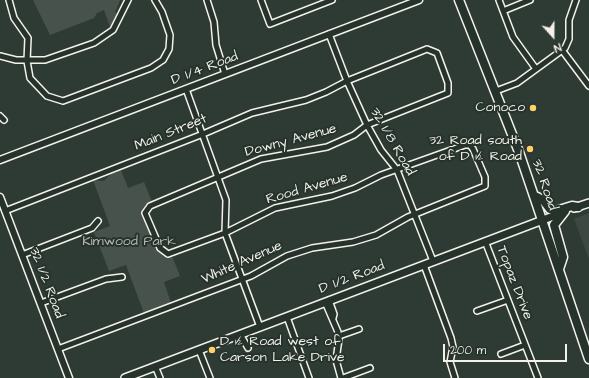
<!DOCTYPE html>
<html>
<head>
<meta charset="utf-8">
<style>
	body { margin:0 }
	#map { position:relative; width:589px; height:378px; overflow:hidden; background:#2e3b34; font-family:"Architects Daughter",sans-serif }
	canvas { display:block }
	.north { position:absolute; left:533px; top:16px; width:40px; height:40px; -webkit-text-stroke:3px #26332d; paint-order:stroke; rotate:159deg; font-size:11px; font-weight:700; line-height:16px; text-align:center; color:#f4f1e8 }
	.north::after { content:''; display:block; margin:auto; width:14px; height:18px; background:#f4f1e8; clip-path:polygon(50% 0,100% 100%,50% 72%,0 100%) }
	.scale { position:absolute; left:443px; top:344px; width:124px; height:18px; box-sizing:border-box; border:2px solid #f4f1e8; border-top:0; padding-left:5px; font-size:12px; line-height:14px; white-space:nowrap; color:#f4f1e8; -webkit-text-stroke:3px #26332d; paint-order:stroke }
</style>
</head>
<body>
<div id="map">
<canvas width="589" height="378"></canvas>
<div class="north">N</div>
<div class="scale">200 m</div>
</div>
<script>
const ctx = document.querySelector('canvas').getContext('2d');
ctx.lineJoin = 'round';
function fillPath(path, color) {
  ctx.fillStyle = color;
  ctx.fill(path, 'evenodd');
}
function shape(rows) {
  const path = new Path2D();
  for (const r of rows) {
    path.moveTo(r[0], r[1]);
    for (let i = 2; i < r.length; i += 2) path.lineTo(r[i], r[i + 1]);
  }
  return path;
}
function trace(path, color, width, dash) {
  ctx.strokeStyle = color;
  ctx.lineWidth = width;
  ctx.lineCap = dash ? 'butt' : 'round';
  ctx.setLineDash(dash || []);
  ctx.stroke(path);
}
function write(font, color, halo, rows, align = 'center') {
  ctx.font = font + ' "Architects Daughter",sans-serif';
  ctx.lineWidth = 4;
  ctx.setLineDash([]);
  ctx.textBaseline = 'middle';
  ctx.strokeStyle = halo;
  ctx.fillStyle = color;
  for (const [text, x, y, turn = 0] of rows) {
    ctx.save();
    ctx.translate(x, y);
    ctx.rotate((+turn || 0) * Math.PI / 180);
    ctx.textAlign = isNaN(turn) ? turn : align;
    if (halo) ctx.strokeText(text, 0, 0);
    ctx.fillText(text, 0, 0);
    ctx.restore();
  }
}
fillPath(shape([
	[589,213,589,259,574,219]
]), '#3c4841');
fillPath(shape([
	[33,0,120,0,115,12,118,14,110,27,104,10,97,13,94,18,50,35],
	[121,170,128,188,144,182,152,202,145,206,144,216,158,251,165,257,172,256,180,276,164,282,171,303,144,313,126,265,109,271,94,232,110,226,93,180,104,181,111,174]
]), '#48524c');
const minor = shape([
	[9,0,14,18,28,38,27,61,30,78,47,96,63,101,151,68,163,60,169,49,170,35,162,12,155,0],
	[207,0,214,22,216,45,225,74],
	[261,0,270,24,332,0],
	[499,0,513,37,536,69],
	[503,11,530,0],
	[329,34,347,81,367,125,381,150,397,170,433,261],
	[562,50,589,86],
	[0,56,16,60,45,60,94,43,113,30,128,0],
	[186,89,226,200,225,233,260,327],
	[496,91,517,83,565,48,569,39,569,20,576,0],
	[0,116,4,120],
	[5,211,203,134,252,113,306,100,326,92,347,81,427,49,437,53,448,83,448,93,367,125,354,135,327,147,261,159,150,206,145,213,160,248,168,254,225,233,275,208,332,196,355,188,381,175,465,145,470,145,473,149,485,177,485,186,408,217,376,235,353,242,312,248,287,256,251,276,58,349],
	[485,241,538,378],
	[22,255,92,228,98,221],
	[424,265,451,338,453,347,450,362,455,378],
	[329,300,334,314,333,318],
	[325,302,338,332,339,339,336,360,341,378],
	[41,303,106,279,122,277],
	[477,311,508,300],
	[287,317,309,378],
	[240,334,248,348],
	[339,336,359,329],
	[199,350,210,378],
	[501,354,525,345],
	[155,366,160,378],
	[343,378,370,368]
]);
const tertiary = shape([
	[0,160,419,0],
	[0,197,69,378]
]);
const secondary = shape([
	[574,208,589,203],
	[125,378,564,212]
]);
const primary = shape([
	[459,0,519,152,589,359],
	[535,196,543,200,550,209,556,211,572,206,578,207],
	[559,269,563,257,554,225,565,211]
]);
trace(minor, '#f4f1e8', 8);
trace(tertiary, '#f4f1e8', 9);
trace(secondary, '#f4f1e8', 10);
trace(primary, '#f4f1e8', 11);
trace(minor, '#26332d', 5);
trace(tertiary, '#26332d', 6);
trace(secondary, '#26332d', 7);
trace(primary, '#26332d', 8);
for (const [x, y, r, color] of [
	[533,108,4,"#ffd166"],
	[530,149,4,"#ffd166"],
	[212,350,4,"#ffd166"]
]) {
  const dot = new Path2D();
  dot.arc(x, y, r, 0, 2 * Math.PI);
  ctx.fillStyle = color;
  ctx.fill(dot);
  trace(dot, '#26332d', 1.5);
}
write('14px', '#f4f1e8', '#26332d', [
	["D 1/4 Road",205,69,-21],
	["Main Street",171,133,-22],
	["Downy Avenue",291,141,-15],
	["32 1/8 Road",392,142,60],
	["32 Road",544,185,71],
	["Rood Avenue",307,189,-16],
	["White Avenue",242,263,-24],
	["D 1/2 Road",352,278,-21],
	["32 1/2 Road",46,283,69],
	["Topaz Drive",514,283,69]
]);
write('14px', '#f4f1e8', '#26332d', [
	["Conoco",525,108],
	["32 Road south",522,141],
	["of D ½ Road",522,157],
	["D ½ Road west of",220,342,"left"],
	["Carson Lake Drive",220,358,"left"]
], 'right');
write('14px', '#b8b9b1', '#26332d', [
	["Kimwood Park",129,242]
]);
</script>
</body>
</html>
